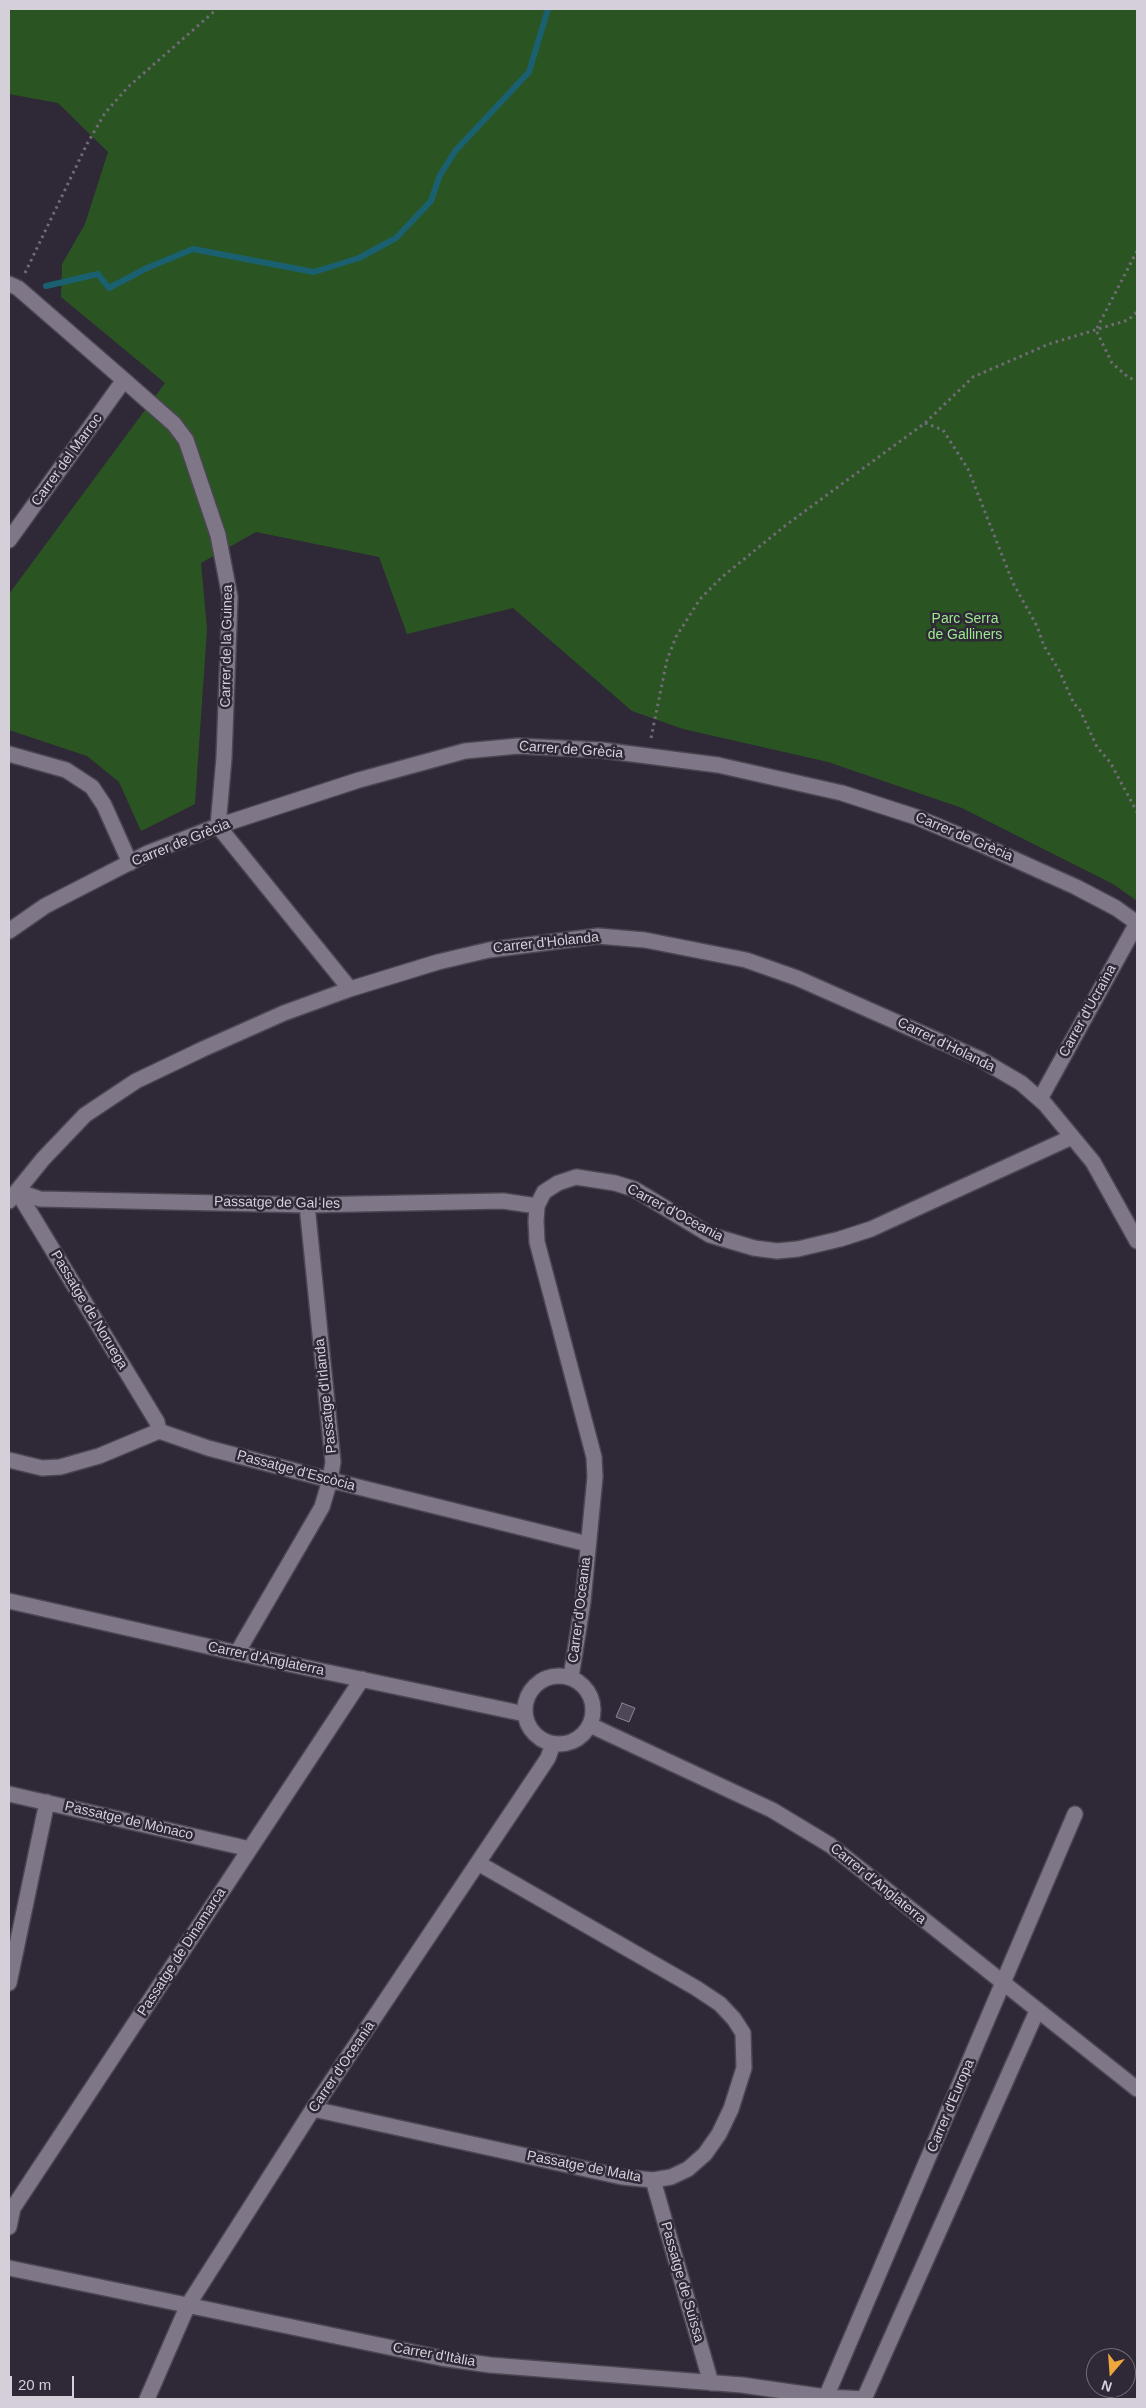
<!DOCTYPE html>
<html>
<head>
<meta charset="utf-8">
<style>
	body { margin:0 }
	#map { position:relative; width:1146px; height:2408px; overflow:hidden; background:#2f2836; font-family:Helvetica,sans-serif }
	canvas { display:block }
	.frame { position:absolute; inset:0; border:10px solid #d4cfd9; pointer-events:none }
	.north { position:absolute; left:1086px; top:2348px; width:50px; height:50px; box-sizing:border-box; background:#2f2836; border:1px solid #716b77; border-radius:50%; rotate:198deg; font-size:14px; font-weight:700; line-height:20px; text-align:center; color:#d4cfd9 }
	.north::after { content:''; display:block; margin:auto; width:18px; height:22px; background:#eea83c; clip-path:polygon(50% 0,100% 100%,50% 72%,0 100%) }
	.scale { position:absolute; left:10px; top:2376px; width:64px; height:22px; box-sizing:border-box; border:2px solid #d4cfd9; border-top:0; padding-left:6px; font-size:15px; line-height:18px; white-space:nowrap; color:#d4cfd9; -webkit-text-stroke:4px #2f2836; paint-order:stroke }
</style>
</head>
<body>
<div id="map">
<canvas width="1146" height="2408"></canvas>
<div class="frame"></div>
<div class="north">N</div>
<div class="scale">20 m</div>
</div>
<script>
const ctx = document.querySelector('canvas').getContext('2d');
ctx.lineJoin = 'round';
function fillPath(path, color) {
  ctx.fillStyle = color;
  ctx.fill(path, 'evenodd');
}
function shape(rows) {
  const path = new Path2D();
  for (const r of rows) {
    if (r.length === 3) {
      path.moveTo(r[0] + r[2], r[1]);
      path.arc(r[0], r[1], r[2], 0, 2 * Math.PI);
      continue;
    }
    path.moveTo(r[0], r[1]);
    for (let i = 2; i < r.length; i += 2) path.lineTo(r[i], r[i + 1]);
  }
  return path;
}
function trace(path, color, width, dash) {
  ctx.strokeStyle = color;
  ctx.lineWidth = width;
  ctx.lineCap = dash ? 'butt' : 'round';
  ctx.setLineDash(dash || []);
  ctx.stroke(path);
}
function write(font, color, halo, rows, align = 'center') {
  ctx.font = font + ' Helvetica,sans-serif';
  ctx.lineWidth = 5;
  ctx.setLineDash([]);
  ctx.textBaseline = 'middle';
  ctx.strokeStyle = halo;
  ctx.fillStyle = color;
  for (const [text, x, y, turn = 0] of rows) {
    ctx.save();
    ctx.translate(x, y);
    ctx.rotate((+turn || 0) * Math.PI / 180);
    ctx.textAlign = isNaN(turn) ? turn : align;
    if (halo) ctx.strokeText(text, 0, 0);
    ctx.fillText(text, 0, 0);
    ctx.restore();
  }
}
fillPath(shape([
	[9,9,1137,9,1137,901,1113,884,962,808,828,762,683,729,632,711,513,608,407,634,379,557,256,532,201,563,207,629,195,804,141,831,119,782,87,756,9,730,9,594,165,383,61,297,62,264,85,224,108,152,58,103,9,94]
]), '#2a5523');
trace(shape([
	[46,286,98,274,109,288,147,268,193,249,314,272,359,258,396,238,431,201,440,175,456,150,529,72,548,9]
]), '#1b6071', 6);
const building = shape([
	[622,1703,635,1708,629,1722,616,1717,622,1703]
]);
fillPath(building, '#4e4757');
trace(building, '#8c8495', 1);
const minor = shape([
	[9,284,18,288,124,380,174,424,186,440,218,535,230,597,224,758,218,826,350,989],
	[9,540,124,380],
	[9,754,66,770,92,787,104,805,130,863],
	[9,931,45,906,148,853,218,826,359,780,465,751,518,746,601,750,718,765,842,793,916,817,978,843,1076,887,1116,908,1137,923],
	[1040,1099,1137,923],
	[17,1191,40,1199,307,1205,503,1201,537,1206],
	[17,1191,157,1422,159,1431],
	[9,1201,43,1159,85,1115,136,1081,203,1049,284,1013,350,989,438,962,489,950,598,936,645,940,746,960,797,978,980,1059,1021,1083,1045,1104,1093,1162,1137,1241],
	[9,1460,42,1468,60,1467,99,1456,159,1431,208,1448,330,1480,588,1544],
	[9,1601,237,1653,525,1714],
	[237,1653,322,1507,330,1480,333,1462,307,1205],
	[559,1710,34],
	[571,1677,583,1601,595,1477,594,1457,537,1242,536,1221,537,1206,544,1192,558,1183,576,1177,615,1183,634,1189,710,1235,754,1248,777,1251,798,1249,840,1239,871,1229,1072,1137],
	[590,1725,772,1810,830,1845,1137,2089],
	[9,1794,250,1849],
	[9,1983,47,1802],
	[313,2109,622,2177,653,2180,671,2177,688,2169,705,2154,719,2134,731,2109,744,2068,743,2033,734,2019,720,2004,696,1988,478,1863],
	[653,2180,711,2383],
	[9,2227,13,2208,362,1679],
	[9,2268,441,2358,490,2365,742,2385,826,2397,865,2399],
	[826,2397,1075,1814],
	[147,2399,188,2305,313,2109,548,1758,553,1744],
	[864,2399,1037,2011]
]);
trace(minor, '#4c4652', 18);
trace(shape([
	[1137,251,1096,330,1112,363,1129,378,1137,380],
	[25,273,87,144,105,113,128,87,217,9],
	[925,423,943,430,968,469,1013,583,1037,626,1044,646,1059,670,1074,704,1079,708,1097,747,1110,762,1137,812],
	[651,738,667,660,676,637,700,599,722,577,786,525,925,423,973,377,1049,344,1128,320,1137,312]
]), '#716b77', 3, [2.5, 4]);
trace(minor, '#7f7788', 15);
write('14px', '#d4cfd9', '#2f2836', [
	["Carrer del Marroc",67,460,-54],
	["Carrer de la Guinea",227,646,-89],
	["Carrer de Grècia",571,750,4],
	["Carrer de Grècia",964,837,23],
	["Carrer de Grècia",181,843,-22],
	["Carrer d'Holanda",546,943,-6],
	["Carrer d'Ucraïna",1088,1011,-61],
	["Carrer d'Holanda",946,1045,26],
	["Passatge de Gal·les",277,1203,1],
	["Carrer d'Oceania",675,1213,28],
	["Passatge de Noruega",89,1310,59],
	["Passatge d'Irlanda",326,1396,-96],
	["Passatge d'Escòcia",296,1471,15],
	["Carrer d'Oceania",580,1610,-83],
	["Carrer d'Anglaterra",266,1659,12],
	["Passatge de Mònaco",129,1821,13],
	["Carrer d'Anglaterra",878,1884,39],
	["Passatge de Dinamarca",182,1952,-57],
	["Carrer d'Oceania",342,2067,-56],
	["Carrer d'Europa",951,2106,-67],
	["Passatge de Malta",584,2167,11],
	["Passatge de Suïssa",682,2282,74],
	["Carrer d'Itàlia",434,2355,10]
]);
write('14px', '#9aeb8d', '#2f2836', [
	["Parc Serra",965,619],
	["de Galliners",965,635]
]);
</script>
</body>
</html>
